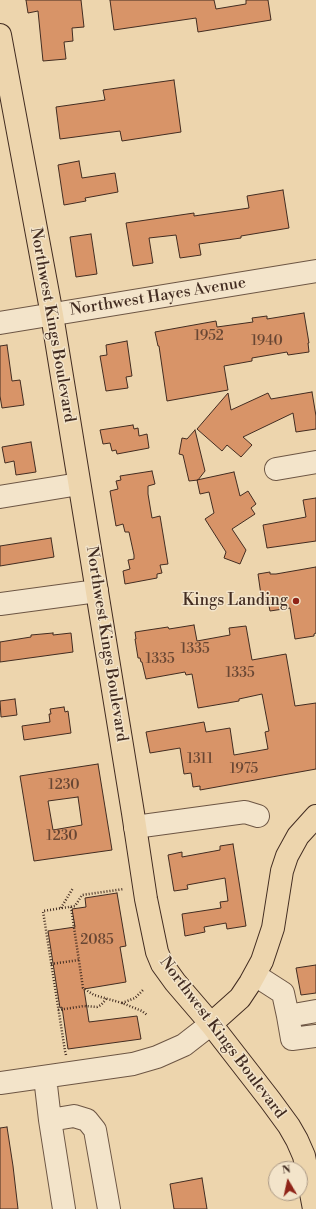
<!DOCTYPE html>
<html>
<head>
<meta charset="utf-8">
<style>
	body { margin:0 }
	#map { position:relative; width:316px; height:1209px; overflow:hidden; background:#edd5ad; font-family:"Libre Bodoni",serif }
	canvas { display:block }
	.north { position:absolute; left:268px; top:1161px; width:40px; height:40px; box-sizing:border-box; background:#f3e4ca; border:1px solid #ac9a86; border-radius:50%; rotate:351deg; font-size:11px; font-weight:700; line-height:16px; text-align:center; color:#422c21 }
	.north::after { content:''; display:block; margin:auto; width:14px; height:18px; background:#8f2418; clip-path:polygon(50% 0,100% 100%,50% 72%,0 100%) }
</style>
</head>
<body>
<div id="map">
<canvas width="316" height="1209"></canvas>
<div class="north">N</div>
</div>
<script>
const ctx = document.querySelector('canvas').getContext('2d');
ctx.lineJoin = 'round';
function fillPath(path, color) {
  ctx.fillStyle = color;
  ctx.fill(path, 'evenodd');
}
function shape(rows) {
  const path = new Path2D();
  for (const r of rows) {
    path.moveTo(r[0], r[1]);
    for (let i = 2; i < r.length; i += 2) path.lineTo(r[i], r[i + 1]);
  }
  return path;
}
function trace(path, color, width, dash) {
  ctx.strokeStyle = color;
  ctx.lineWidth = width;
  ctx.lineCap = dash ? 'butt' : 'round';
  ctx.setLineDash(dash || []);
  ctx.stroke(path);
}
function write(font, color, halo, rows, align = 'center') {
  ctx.font = font + ' "Libre Bodoni",serif';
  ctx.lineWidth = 3;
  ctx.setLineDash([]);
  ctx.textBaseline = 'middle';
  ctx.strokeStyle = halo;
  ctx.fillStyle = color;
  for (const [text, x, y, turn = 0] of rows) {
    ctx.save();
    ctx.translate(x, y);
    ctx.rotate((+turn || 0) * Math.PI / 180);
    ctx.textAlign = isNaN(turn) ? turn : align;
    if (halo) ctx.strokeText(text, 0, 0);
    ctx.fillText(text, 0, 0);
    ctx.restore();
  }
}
const building = shape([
	[26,0,81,0,84,27,72,28,73,41,64,42,66,59,43,61,38,11,28,13,26,0],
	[110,0,214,0,216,9,246,4,246,0,268,0,271,20,198,32,196,18,114,30,110,0],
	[174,80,181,132,122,141,120,131,60,139,56,107,105,100,103,90,174,80],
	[79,161,82,178,115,173,118,192,85,198,86,201,64,205,58,165,79,161],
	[283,190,289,228,241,236,241,238,199,244,201,255,180,258,176,235,149,238,153,263,133,266,126,223,194,213,194,216,249,208,247,196,283,190],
	[91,234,97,274,76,277,70,237,91,234],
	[304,313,309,343,308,343,309,352,288,355,287,352,252,358,252,361,224,366,228,390,167,401,159,346,158,346,155,332,216,321,217,327,253,322,252,318,267,316,267,319,304,313],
	[127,341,132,376,126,377,128,388,106,391,100,356,107,355,106,345,127,341],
	[7,345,12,381,20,380,24,405,2,408,0,396,0,346,7,345],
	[312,392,316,416,316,429,296,432,293,413,243,437,252,445,241,457,227,445,222,451,197,429,228,393,231,410,268,393,271,399,312,392],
	[133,425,134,429,138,428,139,436,147,434,149,448,117,454,116,450,112,451,110,443,103,444,100,430,133,425],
	[195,430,205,471,198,480,189,481,183,455,179,454,182,438,187,439,195,430],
	[31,442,36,472,16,475,14,461,5,463,2,447,31,442],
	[152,471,155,484,148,486,148,494,152,518,160,516,168,564,160,565,162,573,157,574,157,578,125,584,123,571,130,569,128,560,134,559,134,555,129,532,125,532,123,524,116,526,110,491,118,489,116,481,121,480,120,476,152,471],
	[234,472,240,496,248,491,256,504,251,508,255,514,232,529,246,550,240,564,224,558,226,552,205,519,214,513,209,492,200,494,197,480,234,472],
	[316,498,316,541,267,548,263,525,306,517,303,500,316,498],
	[51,538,54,557,0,566,0,546,51,538],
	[316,567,316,633,314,634,314,636,295,639,290,608,270,611,268,601,262,602,258,574,270,572,270,574,276,574,316,567],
	[194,625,197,641,230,635,229,628,246,626,252,660,286,654,295,706,316,703,316,769,200,790,200,786,193,787,191,773,184,774,180,748,150,753,146,732,204,722,206,732,230,728,234,755,268,749,265,732,269,731,262,694,239,699,239,701,198,708,192,674,186,675,185,672,146,679,142,662,141,662,140,658,138,658,135,639,136,639,135,632,168,627,169,629,194,625],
	[53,633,53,635,71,633,73,652,0,662,0,642,31,637,31,635,53,633],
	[15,699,17,715,1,717,0,701,15,699],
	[64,707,65,712,68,711,71,733,24,740,22,726,50,722,49,714,51,714,50,709,64,707],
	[98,764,112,850,34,861,20,776,98,764],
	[78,797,82,825,53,830,48,801,78,797],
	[233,844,246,926,227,929,226,923,204,927,205,932,185,936,182,914,221,908,220,902,228,901,225,878,187,885,188,889,174,891,168,855,182,852,182,857,220,850,220,846,233,844],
	[117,893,126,946,120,947,126,982,84,989,89,1022,137,1016,141,1039,68,1049,62,1007,60,1008,48,931,75,927,72,909,86,907,85,898,117,893],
	[316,965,316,993,301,995,296,968,316,965],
	[7,1127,13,1166,18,1209,0,1209,0,1128,7,1127],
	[202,1178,207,1209,174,1209,170,1184,202,1178]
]);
fillPath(building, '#d89468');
trace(building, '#422c21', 1);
const minor = shape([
	[0,323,316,271],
	[276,469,316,462],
	[0,497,79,484],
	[0,604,97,591],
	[135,827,245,812,258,816],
	[255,975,283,993,288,1016,316,1011],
	[288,1016,292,1039,316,1036],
	[45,1077,50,1120,64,1209],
	[0,1083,133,1064,157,1057,184,1045,211,1024],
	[50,1120,74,1116,87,1120,95,1130,109,1209]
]);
const major = shape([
	[0,35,52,315,133,813,146,899,157,952,162,964,175,982,211,1024,270,1100,289,1126,297,1140,304,1156,314,1209],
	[211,1024,240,998,250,983,262,961,273,928,282,871,287,856,298,836,316,816]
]);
trace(minor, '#6d5644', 24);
trace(major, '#422c21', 24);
trace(shape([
	[71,907,83,988,94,995,122,1003,142,1011,147,1015],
	[61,908,73,888],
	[51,964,79,960],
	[122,1003,135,998,143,990],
	[58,1010,84,1006,97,1007,101,1005,107,998],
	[66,1055,65,1051,43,911,75,906,82,895,124,889]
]), '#422c21', 2.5, [1, 2]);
trace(minor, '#f3e4ca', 22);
trace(major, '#edd5ad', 22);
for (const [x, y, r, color] of [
	[296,601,4,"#8f2418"]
]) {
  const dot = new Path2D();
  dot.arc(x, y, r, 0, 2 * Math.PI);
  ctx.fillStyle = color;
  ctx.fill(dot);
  trace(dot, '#f3e4ca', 1.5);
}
write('14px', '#684633', null, [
	["1952",209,337],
	["1940",267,342],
	["1335",195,650],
	["1335",160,660],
	["1335",240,674],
	["1311",200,760],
	["1975",244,770],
	["1230",64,786],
	["1230",62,837],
	["2085",97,941]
]);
write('16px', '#422c21', '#f3e4ca', [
	["Northwest Hayes Avenue",158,297,-9],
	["Northwest Kings Boulevard",52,325,80],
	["Northwest Kings Boulevard",106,644,81],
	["Northwest Kings Boulevard",222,1038,53]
]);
write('16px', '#422c21', '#f3e4ca', [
	["Kings Landing",288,601]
], 'right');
</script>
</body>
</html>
